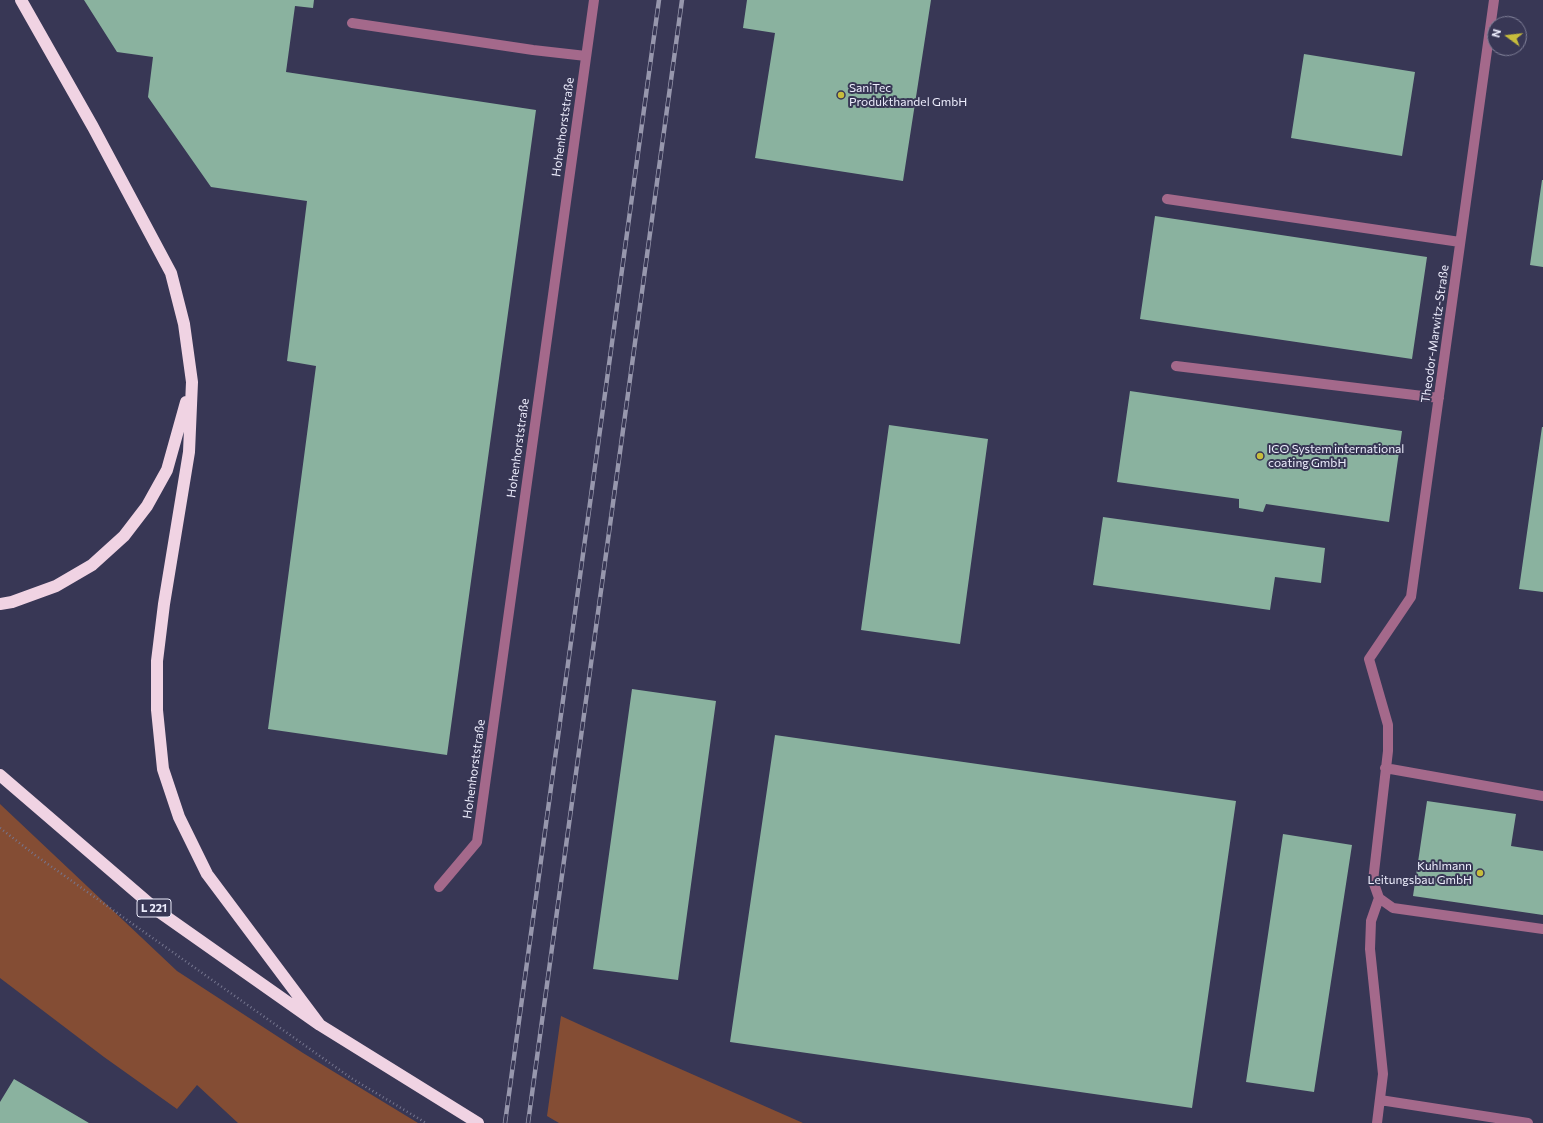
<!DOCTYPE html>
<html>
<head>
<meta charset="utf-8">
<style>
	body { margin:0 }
	#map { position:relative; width:1543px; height:1123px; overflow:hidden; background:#383755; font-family:Commissioner,sans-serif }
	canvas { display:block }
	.north { position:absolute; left:1487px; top:16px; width:40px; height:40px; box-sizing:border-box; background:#383755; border:1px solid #808098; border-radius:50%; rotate:285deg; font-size:11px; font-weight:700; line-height:16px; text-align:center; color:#ededfd }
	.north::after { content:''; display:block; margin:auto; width:14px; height:18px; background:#c6bc3c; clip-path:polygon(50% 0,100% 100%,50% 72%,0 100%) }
</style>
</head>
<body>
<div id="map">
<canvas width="1543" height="1123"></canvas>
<div class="north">N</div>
</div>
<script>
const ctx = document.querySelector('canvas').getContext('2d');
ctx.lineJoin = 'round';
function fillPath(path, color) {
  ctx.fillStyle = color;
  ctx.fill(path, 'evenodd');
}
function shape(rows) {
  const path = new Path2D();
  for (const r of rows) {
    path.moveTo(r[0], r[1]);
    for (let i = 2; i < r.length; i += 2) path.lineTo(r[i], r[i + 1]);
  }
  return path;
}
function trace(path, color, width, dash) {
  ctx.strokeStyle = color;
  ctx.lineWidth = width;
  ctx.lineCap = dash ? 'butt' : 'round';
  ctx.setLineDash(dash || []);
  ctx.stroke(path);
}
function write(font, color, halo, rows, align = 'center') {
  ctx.font = font + ' Commissioner,sans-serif';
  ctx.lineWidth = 4;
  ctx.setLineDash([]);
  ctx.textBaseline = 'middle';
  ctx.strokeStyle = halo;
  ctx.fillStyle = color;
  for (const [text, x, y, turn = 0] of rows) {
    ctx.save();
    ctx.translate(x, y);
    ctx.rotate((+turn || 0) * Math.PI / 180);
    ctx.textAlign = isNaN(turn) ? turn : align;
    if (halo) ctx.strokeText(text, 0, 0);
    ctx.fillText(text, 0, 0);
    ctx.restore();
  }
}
fillPath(shape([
	[0,804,177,971,303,1053,418,1123,238,1123,197,1085,177,1109,104,1057,0,978],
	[561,1016,585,1027,803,1123,559,1123,547,1116]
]), '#844d34');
fillPath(shape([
	[84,0,314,0,313,8,295,6,286,72,536,110,447,755,268,729,316,366,287,361,307,201,211,187,148,97,153,57,117,52],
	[747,0,931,0,903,181,755,158,775,33,743,28],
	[1304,54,1415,72,1402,156,1291,138],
	[1542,180,1543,180,1543,267,1530,265],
	[1155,216,1427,257,1412,359,1140,319],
	[1130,391,1402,431,1389,522,1266,504,1263,512,1239,508,1239,499,1117,482],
	[889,425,988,439,960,644,861,630],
	[1542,427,1543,427,1543,592,1519,589],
	[1103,517,1325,548,1321,583,1275,577,1270,610,1093,585],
	[632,689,716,701,678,980,593,969],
	[775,735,1236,801,1192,1108,730,1042],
	[1427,801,1516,814,1511,846,1543,851,1543,915,1413,896],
	[1283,834,1352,845,1314,1092,1246,1082],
	[14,1079,89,1123,0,1123,0,1102]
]), '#8ab29f');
trace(shape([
	[0,828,35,855,351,1078,426,1123]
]), '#76768f', 2.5, [1, 3]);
trace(shape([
	[1494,0,1411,597,1369,659,1388,725,1388,751,1373,881,1379,898,1393,908,1543,929],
	[352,23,533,50,586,56],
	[1167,199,1460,242],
	[1176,366,1439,398],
	[1385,768,1543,796],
	[439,887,477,842,594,0],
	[1380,1100,1528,1123],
	[1377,1123,1383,1074,1370,949,1371,921,1379,898]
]), '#a4698b', 10);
trace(shape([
	[21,0,93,127,171,273,184,324,192,382,189,452,164,604,157,661,157,710,163,769,179,817,207,874,320,1025],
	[0,604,12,602,56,586,92,565,124,536,147,506,167,470,186,402],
	[0,775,158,911,320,1025,478,1123]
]), '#f0d3e3', 12);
const rail = shape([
	[505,1123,659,0],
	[528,1123,682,0]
]);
trace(rail, '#9797ad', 4.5);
trace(rail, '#383755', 3, [9]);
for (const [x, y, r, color] of [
	[841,95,4,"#c6bc3c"],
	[1260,456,4,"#c6bc3c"],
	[1480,873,4,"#c6bc3c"]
]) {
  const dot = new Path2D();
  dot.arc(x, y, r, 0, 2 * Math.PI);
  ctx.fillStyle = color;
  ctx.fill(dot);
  trace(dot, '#383755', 1.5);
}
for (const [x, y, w] of [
	[154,908,34]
]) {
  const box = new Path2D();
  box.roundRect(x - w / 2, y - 9, w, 18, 3);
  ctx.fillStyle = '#383755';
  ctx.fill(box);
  trace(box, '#ededfd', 1);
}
write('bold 11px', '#ededfd', null, [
	["L 221",154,908]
]);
write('12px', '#ededfd', '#383755', [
	["SaniTec",849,88],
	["Produkthandel GmbH",849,102],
	["ICO System international",1268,449],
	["coating GmbH",1268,463],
	["Kuhlmann",1472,866,"right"],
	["Leitungsbau GmbH",1472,880,"right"]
], 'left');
write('12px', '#ededfd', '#383755', [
	["Hohenhorststraße",563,127,-82],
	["Theodor-Marwitz-Straße",1435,334,-82],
	["Hohenhorststraße",518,448,-82],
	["Hohenhorststraße",474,769,-82]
]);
</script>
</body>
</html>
